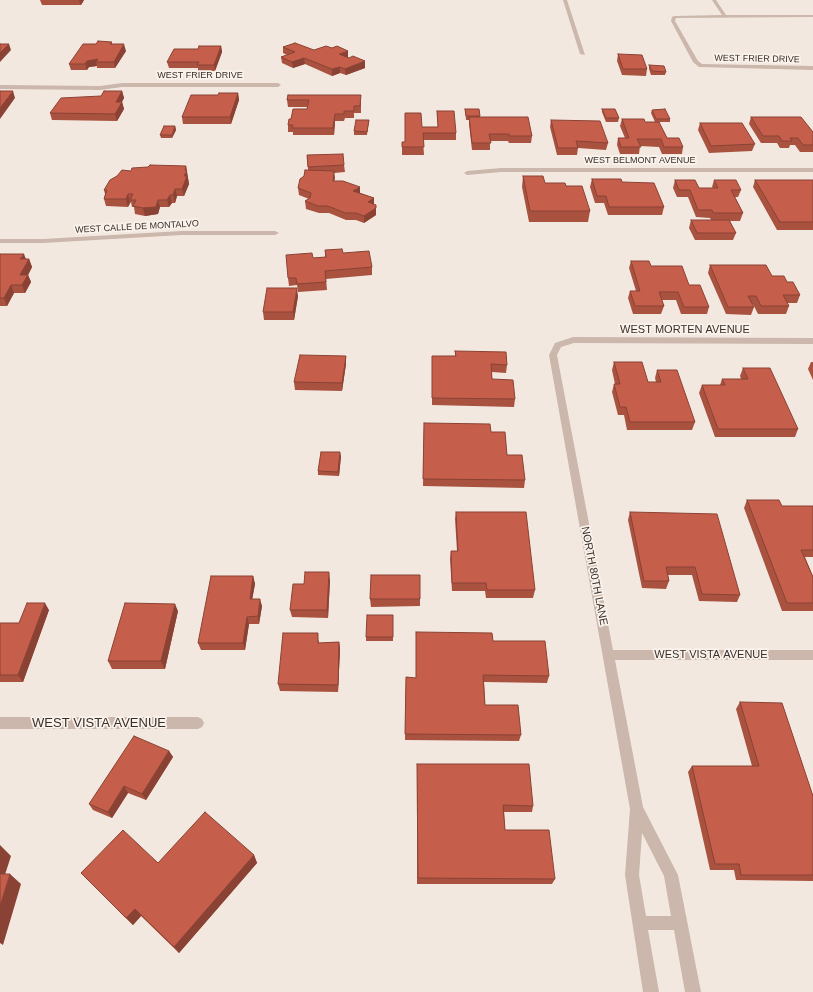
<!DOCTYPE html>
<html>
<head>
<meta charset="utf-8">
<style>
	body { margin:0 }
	canvas { display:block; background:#f3e8df }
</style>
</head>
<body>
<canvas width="813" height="992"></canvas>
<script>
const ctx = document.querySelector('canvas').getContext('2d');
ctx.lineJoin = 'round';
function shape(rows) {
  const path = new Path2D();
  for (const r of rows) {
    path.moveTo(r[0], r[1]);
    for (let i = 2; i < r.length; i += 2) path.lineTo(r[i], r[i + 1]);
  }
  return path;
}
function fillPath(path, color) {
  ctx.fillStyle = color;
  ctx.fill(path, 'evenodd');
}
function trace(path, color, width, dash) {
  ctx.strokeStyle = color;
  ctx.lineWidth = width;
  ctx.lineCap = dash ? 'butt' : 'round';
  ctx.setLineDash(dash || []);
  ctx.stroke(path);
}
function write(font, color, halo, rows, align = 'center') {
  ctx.font = font + ' Arial,sans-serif';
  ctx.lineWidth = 3.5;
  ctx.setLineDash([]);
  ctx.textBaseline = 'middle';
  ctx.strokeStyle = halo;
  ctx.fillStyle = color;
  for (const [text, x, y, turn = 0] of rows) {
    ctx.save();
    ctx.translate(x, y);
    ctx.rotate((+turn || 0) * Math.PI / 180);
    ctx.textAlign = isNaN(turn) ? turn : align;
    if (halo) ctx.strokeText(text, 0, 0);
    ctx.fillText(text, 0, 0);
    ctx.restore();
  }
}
fillPath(shape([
	[563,0,567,0,585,55,580,54,563,0],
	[712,0,716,0,726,15,813,15,813,17,676,18,675,21,698,61,702,64,813,66,813,70,699,67,693,62,671,21,672,17,674,16,722,15,712,0],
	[122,83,278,83,281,85,278,87,122,87,100,90,0,89,0,85,100,86,122,83],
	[501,168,813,168,813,172,501,172,467,175,464,173,467,171,501,168],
	[182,231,275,231,279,233,275,235,182,235,43,243,0,243,0,239,43,239,182,231],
	[573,337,813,338,813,344,574,343,561,347,557,355,613,650,813,650,813,660,615,660,643,807,678,875,701,992,685,992,674,930,648,930,659,992,643,992,625,875,630,809,549,355,555,343,573,337],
	[642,833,664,876,671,916,646,916,639,875,642,833],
	[0,717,198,717,202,719,204,723,202,727,198,729,0,729,0,717]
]), '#cbb7ab');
fillPath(shape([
	[40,0,84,0,81,5,42,5],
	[112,42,112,44,126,51,115,68,97,68,97,66,89,67,87,70,71,70,69,64,96,44],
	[221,46,222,52,215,71,198,72,198,68,169,68,167,62,198,49],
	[283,47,314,50,348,57,347,57,365,68,346,75,340,73,332,76,305,64,293,68,282,63,281,57,287,55,283,53],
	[618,54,647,69,646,76,622,75,617,61],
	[649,65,666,72,665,75,651,75,649,69],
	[122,91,124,98,122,102,124,109,117,121,52,120,50,113],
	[238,93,239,100,231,124,183,124,182,117,218,95],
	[288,95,361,102,361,113,354,113,354,118,345,118,344,121,335,121,334,135,293,135,293,132,288,132,288,125,291,119,307,109,307,107,288,107,287,100],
	[465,109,479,109,480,117,532,136,531,143,509,143,508,141,490,141,490,150,472,150,469,124,469,120,466,120],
	[602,109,619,118,618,122,606,122,602,112],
	[652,110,670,119,670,122,659,122,667,138,683,147,682,154,662,154,659,147,640,146,639,154,620,154,617,145,618,138,625,138,620,126,622,119,645,122,655,122,651,113],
	[437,111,456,133,456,140,423,140,424,155,402,155,402,142,405,142,422,127,438,127],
	[751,117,813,132,813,152,800,152,795,145,790,145,789,148,780,148,777,143,761,143,749,124],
	[369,120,367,135,354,135,354,131],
	[551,120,608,143,606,150,578,148,577,155,557,155,550,127],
	[700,123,755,144,752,151,709,153,698,130],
	[175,126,176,130,172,138,161,138,160,135],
	[307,155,344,165,345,172,334,173,334,181,360,193,374,198,374,204,376,212,376,215,364,223,356,220,346,220,329,213,319,213,306,209,305,201,309,199,299,195,298,188,308,170],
	[186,166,189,184,184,196,177,196,175,203,172,203,169,207,160,207,158,214,145,216,135,214,134,207,132,207,131,202,128,207,106,206,104,199,105,194,104,190,131,171],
	[523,176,545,183,566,186,590,211,588,222,529,222,522,187],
	[592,179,622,182,664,207,662,215,608,215,604,203,595,203,590,187],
	[675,180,699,188,713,188,712,187,714,180,741,190,738,197,735,197,743,213,740,221,730,221,736,233,733,240,695,240,689,228,691,220,711,220,710,218,696,217,688,197,677,197,673,188],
	[755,180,813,180,813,230,777,230,753,187],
	[325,250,343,253,372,267,372,275,326,279,327,290,298,292,297,285,289,286,288,278,313,258,325,257],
	[0,254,26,259,29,259,32,267,28,275,31,282,25,293,14,293,7,306,0,306],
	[631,261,651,266,689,285,709,307,707,314,681,314,676,300,661,300,664,306,661,314,633,314,628,298,630,291,636,291,629,268],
	[710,265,772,276,787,282,800,295,797,303,787,303,789,306,786,314,758,314,753,304,752,304,754,307,751,315,726,314,708,273],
	[298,296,294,320,264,320,263,312],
	[455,351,507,365,506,373,492,372,492,379,515,399,514,407,432,405,432,356,455,356],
	[346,356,346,364,342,391,295,390,294,382],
	[614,362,648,382,656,382,655,378,657,370,695,422,692,430,627,430,624,415,618,415,612,392,614,384,615,384,612,370],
	[811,362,813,362,813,380,808,369],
	[743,368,798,429,795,437,715,437,699,393,702,385,720,385,722,379,741,379,740,376],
	[424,423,491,432,525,480,524,488,423,486],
	[341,456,339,476,318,475,318,471],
	[747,500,782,506,813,506,813,557,805,557,813,577,813,611,782,611,744,508],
	[456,512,535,590,533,598,486,598,485,591,452,591,450,559,451,551,457,551,455,519],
	[630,512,740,595,737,602,699,601,692,575,668,575,669,581,666,589,642,588,628,520],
	[253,576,255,584,252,599,262,606,259,624,249,624,245,650,201,650,198,643],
	[330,580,328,618,292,617,290,610,304,584],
	[370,599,420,599,420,606,371,607],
	[49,610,23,682,0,682,0,623,19,623],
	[178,611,165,669,112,669,108,661],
	[393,615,393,641,366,641,366,637],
	[319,640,319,643,339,642,340,649,338,692,280,691,278,684],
	[493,641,549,676,547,683,484,682,485,705,521,735,519,741,405,740,406,677,416,678],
	[740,702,813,796,813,881,736,880,734,870,710,870,688,772,692,766,752,766,736,709],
	[169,751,173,757,146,800,128,793,112,818,93,810,89,804],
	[417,764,533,806,532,812,504,812,505,830,555,879,552,884,417,884],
	[254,855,257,863,179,953,141,916,133,925,81,873,158,863]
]), '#a95240');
fillPath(shape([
	[79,0,84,0,81,5],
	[9,44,11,50,0,62,0,53],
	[124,44,126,51,115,68,114,62],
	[221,46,222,52,215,71,214,65],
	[348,51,348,57,339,60,339,54],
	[304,58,305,64,293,68,292,62],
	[98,59,96,62,97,66,89,67,87,70,85,64,87,61],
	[365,61,365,68,346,75,345,69],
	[340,67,340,73,332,76,332,69],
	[13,91,15,98,0,119,0,108],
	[122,91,124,98,118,109,116,102],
	[238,93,239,100,231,124,230,117],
	[122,102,124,109,117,121,115,114],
	[335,114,335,121,334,135,333,128],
	[175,126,176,130,172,138,172,135],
	[186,166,189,184,184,196,182,189,185,170],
	[334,171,335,178,333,188,333,181],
	[360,187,360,194,353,191],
	[175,189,177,196,175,203,173,195],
	[128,194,130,202,128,207,126,199],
	[170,195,172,203,169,207,167,200],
	[374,198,374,206,368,202],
	[158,200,160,207,158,214,145,216,143,208],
	[376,205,376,215,364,223,364,216],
	[24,254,27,262,20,259],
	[29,259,32,267,28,275,31,282,25,293,22,285,20,275],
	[11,285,14,293,7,306,4,298],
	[297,288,298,296,294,320,293,312],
	[346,356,346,364,342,391,342,383],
	[340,452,341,456,339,476,338,472],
	[329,572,330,580,328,618,327,610],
	[253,576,255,584,251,606,250,599],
	[260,599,262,606,259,624,258,616],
	[45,603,49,610,23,682,18,675],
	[175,604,178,611,165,669,161,661],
	[247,617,249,624,245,650,243,643],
	[339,642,340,649,338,692,338,685],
	[169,751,173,757,146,800,142,794],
	[124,786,128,793,112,818,108,812],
	[0,845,11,856,2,884,0,882],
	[254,855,257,863,179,953,174,947],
	[10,874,21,884,3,945,0,943,0,906],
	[135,909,141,916,133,925,126,918]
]), '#8a4234');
const building = shape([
	[98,41,112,42,110,44,124,44,114,62,96,62,98,59,87,61,85,64,69,64,83,44,96,44,98,41],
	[295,43,314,50,326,46,332,48,337,46,348,51,339,54,349,58,353,56,365,61,345,69,340,67,332,69,304,58,292,62,281,57,295,52,283,47,295,43],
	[0,44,9,44,0,53,0,44],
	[199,46,221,46,214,65,197,65,199,62,167,62,174,49,198,49,199,46],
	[618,54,642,55,647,69,623,69,618,54],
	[649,65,664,66,666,72,652,71,649,65],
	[0,91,13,91,0,108,0,91],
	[104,91,122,91,116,102,122,102,115,114,50,113,61,98,101,96,104,91],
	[219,93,238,93,230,117,182,117,191,95,218,95,219,93],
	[288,95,361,95,360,106,354,106,354,111,344,111,344,114,335,114,333,128,292,128,293,125,288,125,289,119,291,119,293,109,307,109,309,100,287,100,288,95],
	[465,109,479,109,480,116,466,116,465,109],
	[602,109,615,109,619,118,606,118,602,109],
	[665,109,670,119,656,119,652,110,665,109],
	[437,111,454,111,456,133,423,133,424,147,402,147,402,142,405,142,405,113,421,113,422,127,438,127,437,111],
	[469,117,528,117,532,136,509,136,509,134,489,134,491,143,472,143,469,117],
	[751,117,801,117,813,132,813,145,803,145,798,138,790,138,792,141,782,141,779,136,763,136,751,117],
	[622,119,644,119,645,122,659,122,667,138,679,138,683,147,664,147,661,139,637,139,641,147,621,147,618,138,629,138,622,119],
	[356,120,369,120,367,132,354,131,356,120],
	[551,120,600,121,608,143,576,141,578,148,558,148,551,120],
	[700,123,742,123,755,144,711,146,700,123],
	[164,126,175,126,172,135,160,135,164,126],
	[343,154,344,165,308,167,307,155,343,154],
	[150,165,186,166,185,170,187,171,184,176,187,176,182,189,175,189,173,195,170,195,167,200,158,200,156,207,143,208,133,206,136,200,130,200,133,194,128,194,126,199,104,199,107,190,104,190,110,180,117,176,122,170,131,171,132,168,148,167,150,165],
	[305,170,334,171,333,181,343,181,360,187,353,191,374,198,368,202,376,205,376,208,364,216,356,213,345,213,328,206,318,206,305,201,310,198,311,193,298,188,300,179,304,176,305,170],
	[523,176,543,176,545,183,565,183,566,186,582,186,590,211,530,211,523,176],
	[592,179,621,179,622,182,654,183,664,207,609,207,606,196,597,196,592,179],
	[675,180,695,180,699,188,718,188,714,180,736,180,741,190,731,190,743,213,713,213,712,210,698,210,690,190,679,190,675,180],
	[755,180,813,180,813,222,780,222,755,180],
	[691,220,729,220,736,233,697,233,691,220],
	[342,249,343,253,369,251,372,267,325,271,326,282,297,284,296,278,288,278,286,255,312,253,313,258,326,257,325,250,342,249],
	[0,254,24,254,20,259,29,259,20,275,28,275,22,285,11,285,4,298,0,298,0,254],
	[631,261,649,261,651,266,682,266,689,285,700,285,709,307,684,307,678,292,659,292,664,306,635,306,630,291,640,291,631,261],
	[710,265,766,265,772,276,784,276,787,282,793,282,800,295,783,295,789,306,761,306,756,296,748,296,754,307,728,307,710,265],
	[267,288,297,288,293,312,263,312,267,288],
	[455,351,506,352,507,365,491,364,492,379,513,380,515,399,432,398,432,356,456,356,455,351],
	[300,355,346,356,342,383,294,382,300,355],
	[614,362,642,362,648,382,661,382,657,370,677,370,695,422,630,422,626,407,620,407,614,384,620,384,614,362],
	[743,368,770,368,798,429,718,429,702,385,725,385,722,379,748,379,743,368],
	[424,423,490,424,491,432,505,432,507,455,522,455,525,480,423,479,424,423],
	[321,452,340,452,338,472,318,471,321,452],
	[747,500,779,500,782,506,813,506,813,550,801,550,813,577,813,603,787,603,747,500],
	[456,512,526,512,535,590,487,590,486,583,452,583,451,551,458,551,456,512],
	[630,512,717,514,740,595,702,594,695,567,666,567,669,581,644,581,630,512],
	[305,572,329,572,327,610,290,610,293,584,304,584,305,572],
	[371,575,420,575,420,599,370,599,371,575],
	[211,576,253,576,250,599,260,599,258,616,247,617,243,643,198,643,211,576],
	[27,603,45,603,18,675,0,675,0,623,19,623,27,603],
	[125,603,175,604,161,661,108,661,125,603],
	[367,615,393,615,393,637,366,637,367,615],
	[416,632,492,633,493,641,545,641,549,676,483,675,485,705,518,705,521,735,405,734,406,677,416,678,416,632],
	[283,633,318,633,318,643,339,642,338,685,278,684,283,633],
	[740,702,782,703,813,796,813,875,741,875,739,864,715,864,692,766,759,766,740,702],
	[134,736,169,751,142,794,124,786,108,812,89,804,134,736],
	[417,764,529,764,533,806,503,805,505,830,549,830,555,879,418,878,417,764],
	[205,812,254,855,174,947,135,909,126,918,81,873,123,830,158,863,205,812],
	[0,874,10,874,0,906,0,874]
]);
fillPath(building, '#c55f4b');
trace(building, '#8a4234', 1);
write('9px', '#392e2a', '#faf3ec', [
	["WEST FRIER DRIVE",757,59,1],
	["WEST FRIER DRIVE",200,76],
	["WEST BELMONT AVENUE",640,161],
	["WEST CALLE DE MONTALVO",137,227,-3]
]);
write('11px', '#392e2a', '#faf3ec', [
	["WEST MORTEN AVENUE",685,330],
	["NORTH 80TH LANE",594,576,79],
	["WEST VISTA AVENUE",711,655]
]);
write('13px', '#392e2a', '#faf3ec', [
	["WEST VISTA AVENUE",99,723]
]);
</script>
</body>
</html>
